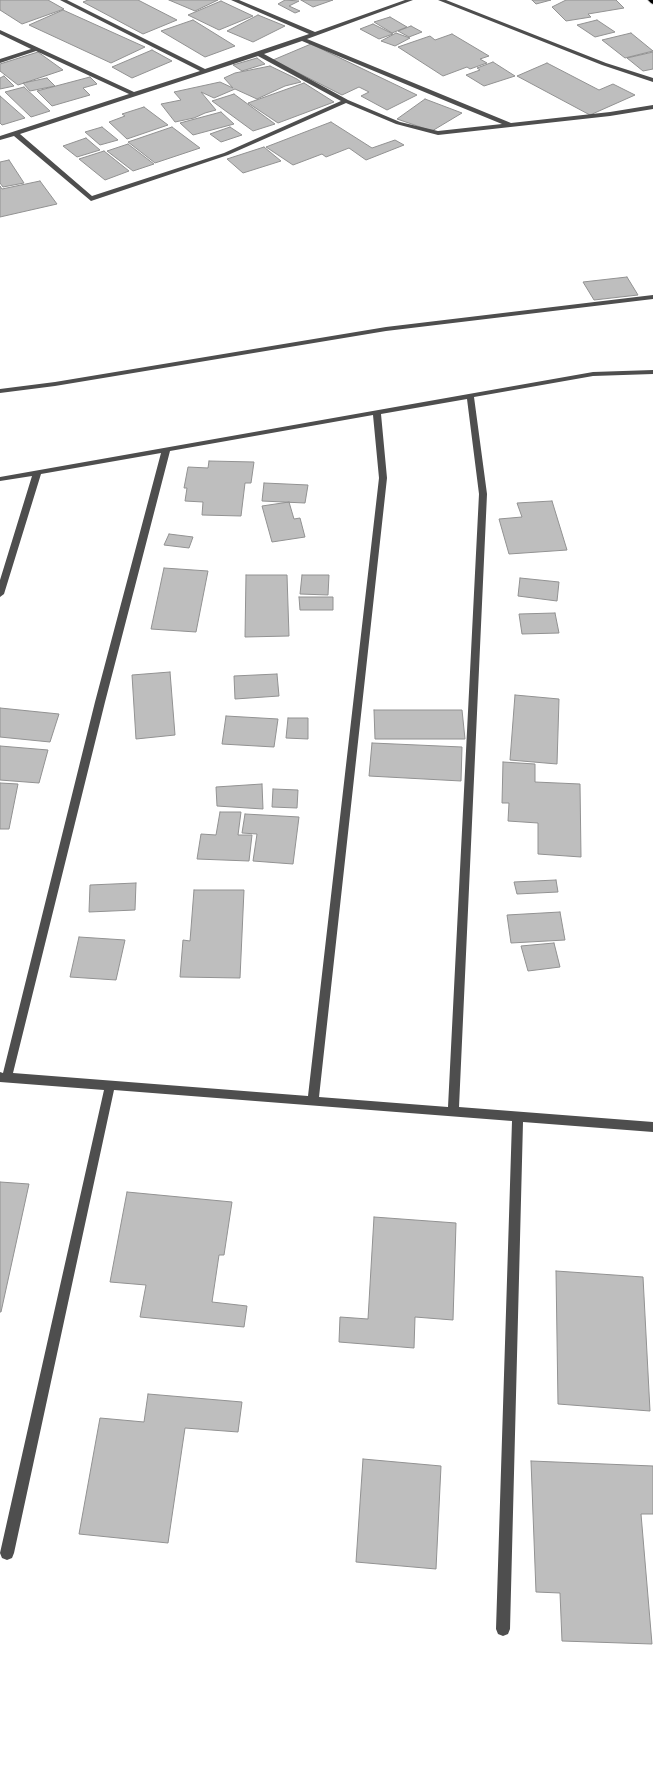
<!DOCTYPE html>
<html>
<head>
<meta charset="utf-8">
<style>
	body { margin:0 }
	canvas { display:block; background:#fff }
</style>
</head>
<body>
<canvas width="653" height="1786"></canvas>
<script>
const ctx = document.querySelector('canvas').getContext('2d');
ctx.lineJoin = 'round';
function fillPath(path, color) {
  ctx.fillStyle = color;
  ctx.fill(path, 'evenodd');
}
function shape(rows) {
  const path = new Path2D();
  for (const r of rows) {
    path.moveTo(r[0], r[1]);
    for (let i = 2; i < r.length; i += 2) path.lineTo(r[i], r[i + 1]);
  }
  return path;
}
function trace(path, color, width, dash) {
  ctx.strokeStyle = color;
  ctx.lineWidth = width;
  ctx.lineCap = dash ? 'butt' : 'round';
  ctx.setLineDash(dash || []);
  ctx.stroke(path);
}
const building = shape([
	[0,0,48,0,64,9,22,24,0,10,0,0],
	[88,0,138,0,177,20,143,34,83,2,88,0],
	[169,0,218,0,195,11,169,0],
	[285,0,299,1,289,6,300,11,295,13,278,4,285,0],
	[301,0,333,0,313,7,301,0],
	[532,0,551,0,536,4,532,0],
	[566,0,616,0,624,8,588,14,591,17,566,21,552,7,566,0],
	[221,1,253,16,219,30,188,15,221,1],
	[63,10,145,47,111,63,29,25,63,10],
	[258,15,285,26,253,42,227,31,258,15],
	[390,17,407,27,392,33,374,22,390,17],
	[193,20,235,46,205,57,161,31,193,20],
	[597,20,615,32,595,37,577,25,597,20],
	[373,24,393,34,379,39,360,29,373,24],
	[411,26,422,32,409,37,398,31,411,26],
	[396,33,410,38,395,46,381,41,396,33],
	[631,33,653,51,625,58,602,40,631,33],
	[452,34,489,56,480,59,487,63,470,69,467,67,443,76,398,47,430,36,435,40,452,34],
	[311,44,417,95,387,110,361,96,369,92,359,87,342,95,273,60,311,44],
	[152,50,172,61,132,78,112,67,152,50],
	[38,52,63,70,18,85,0,71,0,64,38,52],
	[653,52,653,69,643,71,627,58,653,52],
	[257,58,265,64,242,71,233,65,257,58],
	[493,62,515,76,484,86,466,75,480,70,477,68,493,62],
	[547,63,599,90,613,84,635,95,590,115,517,76,547,63],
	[270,66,297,79,301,82,285,86,257,99,235,89,214,98,201,92,216,110,205,113,194,118,175,122,161,104,181,100,174,92,220,82,233,88,224,78,235,73,270,66],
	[4,76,14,86,0,89,0,78,4,76],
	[90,77,97,84,83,88,90,95,52,106,37,91,90,77],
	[47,78,55,86,30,91,23,83,47,78],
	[304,83,334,102,278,123,248,103,304,83],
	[24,87,50,111,31,117,5,92,24,87],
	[234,94,275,124,253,131,212,101,234,94],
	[0,96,25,118,2,125,0,123,0,96],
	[425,99,462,113,432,131,397,119,425,99],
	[144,107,168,125,127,139,109,122,125,116,122,114,144,107],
	[221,112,234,124,193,135,180,123,221,112],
	[331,122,372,148,395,140,404,145,366,160,349,148,326,157,322,154,293,165,266,147,331,122],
	[102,127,118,140,100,145,85,132,102,127],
	[172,127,200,148,155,163,128,142,172,127],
	[230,127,242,135,221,142,210,134,230,127],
	[86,138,100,150,77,157,63,146,86,138],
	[128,144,154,164,133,171,107,151,128,144],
	[264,147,281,161,243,173,227,159,264,147],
	[104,151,129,171,105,180,79,159,104,151],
	[9,160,24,183,3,187,0,183,0,162,9,160],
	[40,181,57,204,0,217,0,186,2,189,40,181],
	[627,277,638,295,594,300,583,282,627,277],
	[209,461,254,462,251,483,245,483,241,516,202,515,203,502,185,501,187,488,184,488,188,467,208,468,209,461],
	[264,483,308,485,305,503,262,501,264,483],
	[552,501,567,550,509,554,499,519,522,517,517,503,552,501],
	[289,502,294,519,300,518,305,537,272,542,262,506,289,502],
	[169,534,193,537,189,548,164,545,169,534],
	[164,568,208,571,196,632,151,629,164,568],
	[246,575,287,575,289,636,245,637,246,575],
	[302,575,329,575,328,595,300,594,302,575],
	[520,578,559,582,557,601,518,596,520,578],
	[299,597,333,597,333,610,300,610,299,597],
	[555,613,559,633,522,634,519,614,555,613],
	[170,672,175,735,136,739,132,675,170,672],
	[277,674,279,696,235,699,234,676,277,674],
	[515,695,559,699,557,764,510,760,515,695],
	[0,708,59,714,50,742,0,737,0,708],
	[374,710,462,710,465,739,375,739,374,710],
	[226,716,278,719,274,747,222,744,226,716],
	[288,718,308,718,308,739,286,738,288,718],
	[372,743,462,747,461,781,369,776,372,743],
	[0,746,48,750,39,783,0,780,0,746],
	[503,762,535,764,535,782,580,784,581,857,538,854,538,823,508,821,509,803,502,803,503,762],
	[0,783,18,784,9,829,0,829,0,783],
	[262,784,263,809,217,806,216,787,262,784],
	[273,789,298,790,297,808,272,807,273,789],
	[220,812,241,812,238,835,252,835,249,861,197,859,201,834,216,835,220,812],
	[245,814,299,817,293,864,253,861,257,834,242,833,245,814],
	[556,880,558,892,517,894,514,882,556,880],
	[136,883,135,910,89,912,90,885,136,883],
	[194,890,244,890,240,978,180,977,183,940,190,941,194,890],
	[560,912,565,940,511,943,507,915,560,912],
	[79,937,125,940,116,980,70,977,79,937],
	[554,943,560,967,528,971,521,946,554,943],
	[0,1182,29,1184,1,1312,0,1312,0,1182],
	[127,1192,232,1202,224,1255,219,1255,212,1302,247,1306,244,1327,140,1317,146,1285,110,1282,127,1192],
	[374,1217,456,1223,453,1320,415,1317,414,1348,339,1342,340,1317,368,1319,374,1217],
	[556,1271,643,1277,650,1411,558,1404,556,1271],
	[148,1394,242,1402,238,1432,185,1428,168,1543,79,1534,100,1418,144,1422,148,1394],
	[363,1459,441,1466,436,1569,356,1562,363,1459],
	[531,1461,653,1466,653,1514,641,1514,652,1644,562,1641,560,1593,536,1592,531,1461]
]);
fillPath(building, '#bebebe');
trace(building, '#929292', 1);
const major = shape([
	[648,0,653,0,653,4,651,3,648,0]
]);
trace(major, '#dbdbdb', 2);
fillPath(shape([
	[60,0,67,0,205,69,309,34,231,0,239,0,315,32,405,0,413,0,307,39,511,123,610,112,653,105,653,109,610,116,438,135,396,124,346,103,228,155,91,201,14,136,0,140,0,136,129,94,36,51,0,63,0,59,31,49,0,34,0,30,134,92,200,71,60,0],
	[302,41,458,106,502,124,438,131,400,122,348,100,264,54,302,41],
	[258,56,341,101,224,153,92,196,20,134,258,56],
	[438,0,446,0,606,63,653,78,653,82,602,65,438,0],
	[653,295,653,299,386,331,55,386,0,393,0,389,55,382,386,327,653,295],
	[653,370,653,374,593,376,474,397,487,494,459,1107,653,1122,653,1132,523,1122,510,1629,508,1634,503,1636,498,1634,496,1629,512,1121,114,1090,14,1553,12,1558,7,1560,2,1558,0,1553,104,1090,0,1082,0,1072,3,1073,95,702,161,453,41,474,4,594,0,597,0,580,32,476,0,481,0,477,593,372,653,370],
	[467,399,479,494,448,1107,319,1097,387,478,381,414,467,399],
	[373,415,379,478,308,1096,13,1073,105,702,170,451,373,415]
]), '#4e4e4e');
fillPath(major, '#000');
</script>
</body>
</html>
